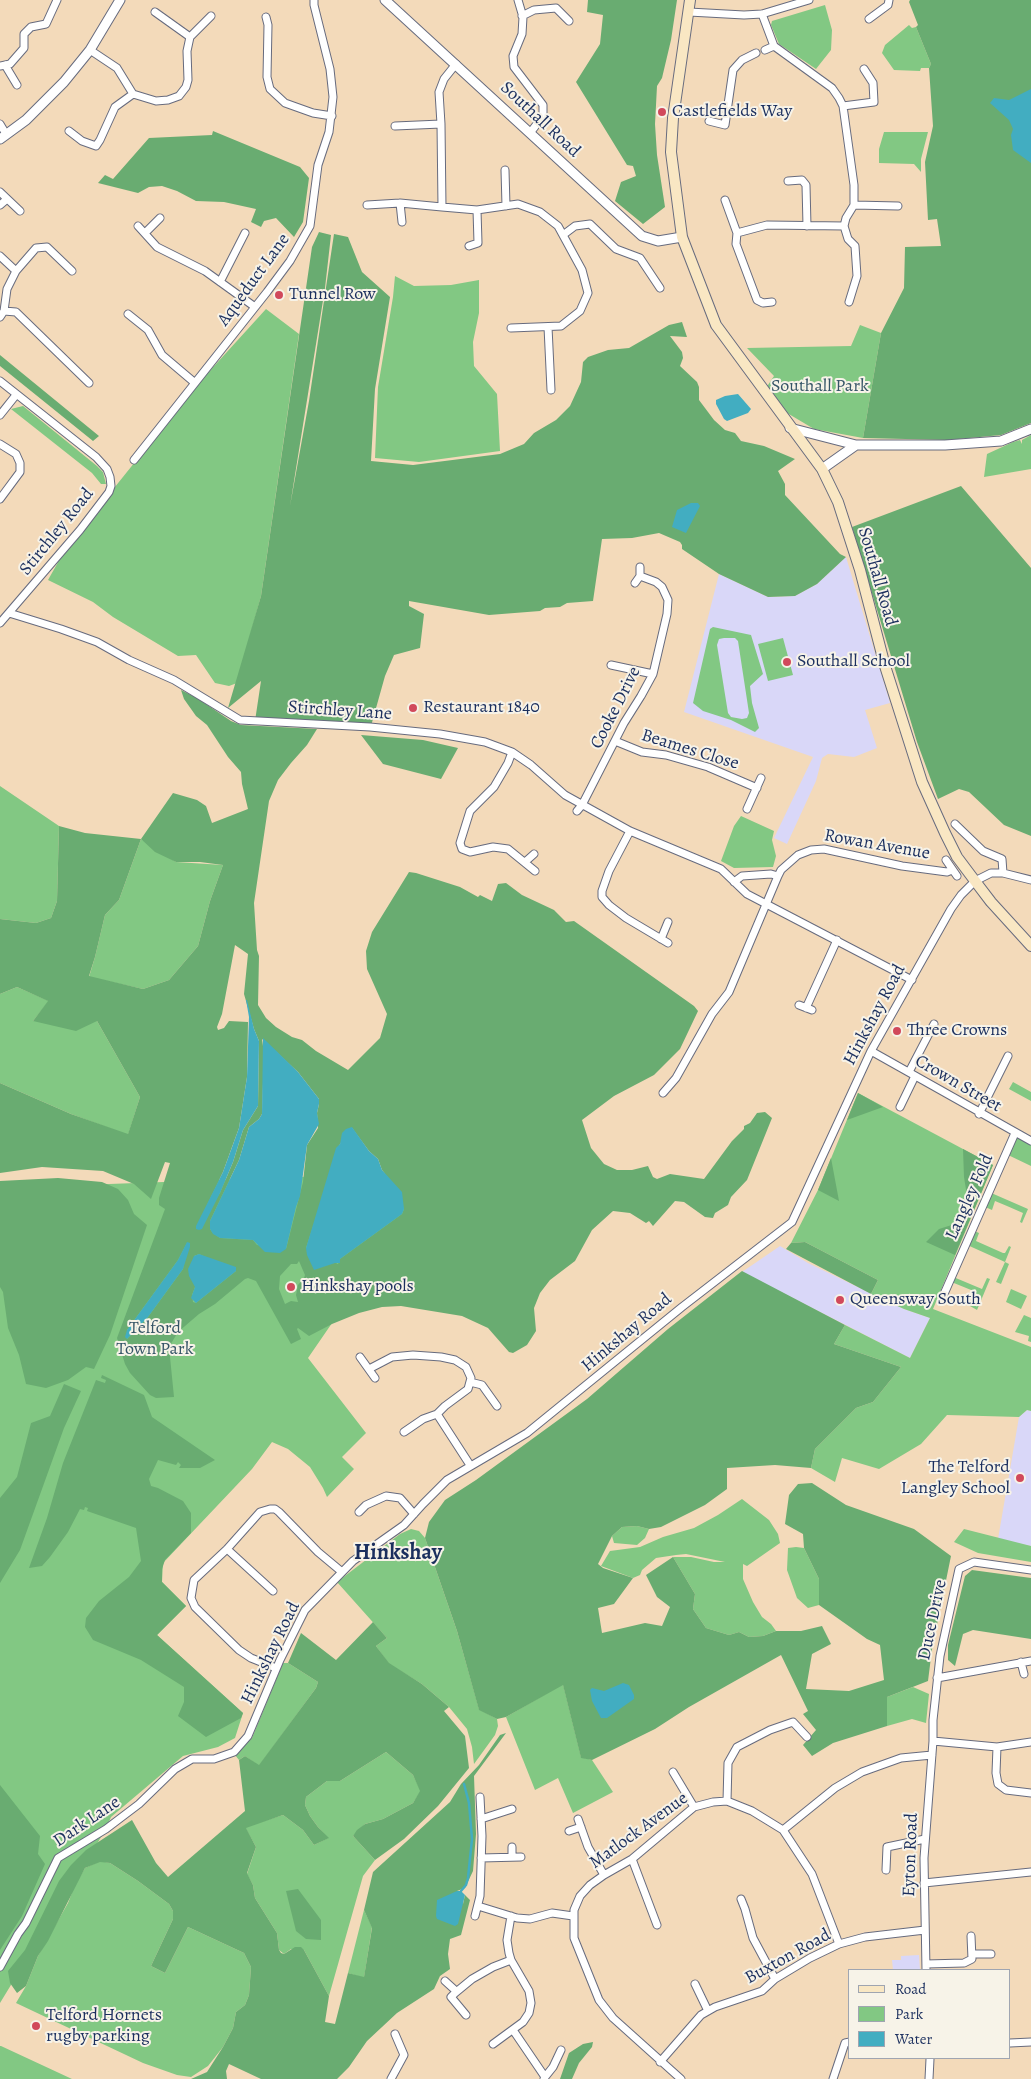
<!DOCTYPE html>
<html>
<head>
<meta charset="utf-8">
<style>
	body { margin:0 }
	#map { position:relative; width:1031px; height:2079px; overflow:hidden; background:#f3daba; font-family:Alegreya,serif }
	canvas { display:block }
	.legend { position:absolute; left:848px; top:1969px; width:162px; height:90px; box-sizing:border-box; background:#f7f3e8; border:1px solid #9fa5b1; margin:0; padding:6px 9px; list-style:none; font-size:15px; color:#1b2f5e }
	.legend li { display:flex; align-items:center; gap:10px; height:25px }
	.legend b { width:25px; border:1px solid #9fa5b1 }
</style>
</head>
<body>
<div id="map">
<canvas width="1031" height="2079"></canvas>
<ul class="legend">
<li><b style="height:6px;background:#f9e7c3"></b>Road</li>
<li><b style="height:14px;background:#82c883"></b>Park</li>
<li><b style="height:14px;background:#42adc1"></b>Water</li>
</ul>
</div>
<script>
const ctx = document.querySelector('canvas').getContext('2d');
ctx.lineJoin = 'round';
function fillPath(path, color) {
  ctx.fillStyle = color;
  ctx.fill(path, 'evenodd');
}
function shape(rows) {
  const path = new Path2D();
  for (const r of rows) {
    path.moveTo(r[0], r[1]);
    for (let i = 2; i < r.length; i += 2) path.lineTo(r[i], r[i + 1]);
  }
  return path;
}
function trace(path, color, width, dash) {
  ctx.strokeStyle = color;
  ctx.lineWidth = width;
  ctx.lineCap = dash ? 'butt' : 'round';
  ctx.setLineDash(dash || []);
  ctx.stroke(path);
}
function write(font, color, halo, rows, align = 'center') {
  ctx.font = font + ' Alegreya,serif';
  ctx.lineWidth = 4;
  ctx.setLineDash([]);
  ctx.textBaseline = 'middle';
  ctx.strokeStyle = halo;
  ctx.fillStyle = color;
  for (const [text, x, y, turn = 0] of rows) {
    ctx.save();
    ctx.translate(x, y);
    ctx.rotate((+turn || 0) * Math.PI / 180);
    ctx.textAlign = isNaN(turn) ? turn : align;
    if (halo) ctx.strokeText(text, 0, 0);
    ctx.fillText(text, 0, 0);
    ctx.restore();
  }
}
fillPath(shape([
	[846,557,890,703,865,710,877,748,854,757,828,754,822,758,816,781,787,844,774,838,813,757,684,712,719,574,768,597,795,596,817,584],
	[780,1246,808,1263,868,1292,904,1309,930,1318,910,1358,742,1272],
	[1027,1410,1031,1411,1031,1546,998,1539,1019,1417],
	[919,1955,920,1970,893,1970,892,1960,901,1960,901,1956]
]), '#d9d7f8');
fillPath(shape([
	[825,5,832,30,831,50,816,69,779,44,771,25,772,21],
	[909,25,912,28,916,27,931,64,929,68,921,68,920,71,894,70,882,53,885,45],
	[884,132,928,132,921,159,921,172,914,164,879,163,879,149],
	[395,276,414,286,451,285,479,280,479,313,473,342,474,366,497,394,500,451,419,462,375,458,378,387,393,297],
	[266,309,299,334,261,596,237,683,229,686,215,683,196,655,178,656,113,617,93,602,48,580,61,557,82,532,90,518,196,386],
	[860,325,881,333,863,438,814,429,777,407,764,391,774,376,747,348,851,346],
	[23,406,97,466,103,472,106,484,101,484,92,473,11,409],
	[1031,435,1031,469,984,477,987,454,1013,442,1020,440,1022,444,1022,440],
	[713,627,751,635,763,674,750,686,752,703,759,728,755,732,731,720,703,711,693,703,710,629],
	[724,638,735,638,738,641,749,713,747,718,742,719,731,717,728,713,717,645,719,639],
	[783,638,793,675,768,681,758,644],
	[0,786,59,826,57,901,51,918,36,923,0,919],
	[741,816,774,831,772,840,776,856,773,867,734,868,721,861,734,826],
	[141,839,176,862,223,865,210,901,198,946,169,980,143,989,89,977,95,957,105,915,119,900],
	[17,987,49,1001,33,1021,97,1021,140,1097,128,1135,71,1114,0,1083,0,994],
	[1013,1082,1031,1092,1031,1101,1009,1089],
	[858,1093,993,1165,933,1309,1031,1347,1031,1411,1027,1410,1019,1417,947,1415,921,1444,879,1469,842,1458,835,1482,811,1468,815,1449,856,1408,873,1402,901,1367,834,1344,845,1325,910,1358,930,1318,904,1309,871,1294,878,1280,805,1242,791,1243,818,1190],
	[1015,1133,1031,1141,1031,1166,1006,1154],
	[436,1172,308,1358,366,1433,342,1457,354,1469,327,1497,323,1488,310,1467,288,1449,272,1442,252,1469,163,1563,162,1582,186,1606,157,1635,243,1713,235,1738,218,1747,183,1756,111,1817,106,1829,0,2003,0,1188],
	[989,1192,1028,1209,1022,1223,1020,1222,1023,1213,1007,1206,995,1201,992,1210,983,1206],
	[972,1230,979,1233,976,1241,1003,1253,1005,1253,1009,1246,1011,1247,1005,1262,1009,1264,1001,1284,996,1282,1005,1262,965,1244],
	[951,1276,982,1289,987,1278,990,1279,977,1310,970,1306,976,1292,949,1281],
	[1011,1289,1027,1296,1021,1309,1006,1302],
	[1024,1315,1031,1318,1031,1342,1028,1341,1029,1336,1015,1332],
	[742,1499,769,1520,778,1534,780,1543,747,1566,743,1564,743,1579,753,1602,762,1617,771,1624,776,1631,763,1636,749,1637,739,1632,729,1635,706,1628,693,1609,695,1594,673,1557,691,1557,714,1562,725,1562,686,1554,676,1555,656,1558,642,1570,640,1575,633,1578,601,1566,610,1551,640,1547,663,1537,694,1528,718,1515],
	[637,1526,649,1529,645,1538,637,1545,614,1543,612,1536,622,1527],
	[411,1529,419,1531,425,1538,457,1631,479,1709,497,1719,498,1726,495,1735,474,1764,472,1747,467,1729,449,1707,422,1684,389,1664,376,1646,387,1638,337,1582,400,1534],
	[964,1529,1031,1546,1031,1562,978,1553,954,1542],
	[796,1547,804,1548,819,1579,819,1605,808,1608,797,1598,787,1570,788,1548],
	[283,1663,288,1663,318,1682,316,1688,259,1766,245,1756,239,1760,235,1755,252,1738],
	[563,1684,581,1757,592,1760,613,1792,573,1813,558,1778,535,1790,506,1717],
	[913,1687,929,1694,926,1723,912,1719,887,1726,887,1697],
	[386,1752,413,1775,421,1791,413,1803,383,1819,365,1824,353,1836,375,1860,363,1876,329,1996,304,1950,291,1949,284,1954,279,1950,277,1933,255,1898,253,1885,247,1874,256,1847,245,1827,283,1815,303,1830,314,1845,328,1838,318,1827,310,1816,305,1805,306,1797,327,1781,340,1781],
	[100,1861,110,1863,138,1881,169,1904,173,1911,173,1919,151,1966,165,1973,188,1927,244,1953,251,1967,249,1995,245,2005,236,2012,233,2028,223,2047,208,2066,191,2077,177,2075,143,2063,16,2003,26,1986,38,1956,68,1903,75,1885,85,1868],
	[364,1910,372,1927,364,1978,348,1973],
	[0,2046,1,2046,72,2079,0,2079]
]), '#82c883');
fillPath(shape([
	[588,0,677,0,671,40,662,78,657,86,655,124,657,155,665,207,643,224,615,201,621,182,636,176,633,166,627,165,576,82,600,44,603,15,587,12],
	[910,0,1031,0,1031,423,1001,435,948,440,863,438,881,333,904,288,905,247,941,246,937,219,928,220,925,162,933,126,929,68,931,64,916,27,918,25,909,2],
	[213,131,300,167,309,178,303,222,294,237,276,218,264,221,261,227,251,222,256,209,224,202,196,201,177,191,162,186,149,187,138,193,98,183,105,175,113,179,149,138,212,135],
	[319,232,331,235,325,288,290,506,309,401,334,234,348,237,362,272,390,297,375,389,371,461,413,465,500,454,524,444,534,433,556,420,570,406,581,382,583,362,588,357,608,350,629,348,669,325,682,322,687,337,670,336,682,352,683,358,680,366,697,382,699,387,699,400,714,420,725,430,735,433,741,441,764,446,795,459,778,471,785,484,785,495,840,554,846,557,817,584,795,596,768,597,719,574,682,549,682,545,680,542,659,533,632,538,602,539,593,601,567,603,560,607,545,608,540,611,489,615,409,601,409,606,424,614,420,648,394,655,385,676,371,726,255,721,261,681,228,708,261,596,312,247],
	[0,355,99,436,93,441,0,366],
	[961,486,1031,568,1031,836,1004,825,969,792,959,789,938,799,917,742,852,527],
	[181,690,197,698,231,721,241,725,317,729,307,745,291,763,278,780,269,801,254,903,257,950,259,956,258,1005,266,1018,276,1027,292,1037,302,1040,316,1051,348,1070,380,1038,387,1014,367,969,366,951,372,932,409,872,416,873,460,887,478,897,480,895,492,901,498,884,506,883,522,895,554,910,566,922,574,921,694,1006,698,1011,680,1049,654,1075,614,1096,582,1120,591,1148,604,1164,617,1170,632,1170,648,1166,653,1177,657,1179,670,1174,704,1179,732,1141,744,1129,744,1126,750,1123,757,1113,765,1112,772,1118,747,1180,731,1197,728,1205,715,1213,713,1218,705,1217,684,1202,675,1201,653,1226,649,1221,646,1223,630,1213,613,1211,592,1230,575,1261,550,1280,540,1293,534,1308,536,1331,527,1345,513,1353,509,1352,488,1328,462,1316,401,1306,382,1307,359,1313,332,1324,309,1336,298,1328,297,1329,301,1339,291,1344,256,1281,248,1278,245,1279,215,1304,199,1314,178,1332,169,1347,174,1397,156,1398,150,1395,130,1373,125,1364,117,1338,165,1209,159,1205,159,1198,170,1163,165,1162,151,1199,134,1184,103,1171,42,1167,0,1173,0,1083,71,1114,128,1134,140,1097,97,1021,76,1031,33,1021,48,1001,17,987,0,994,0,919,36,923,51,918,57,901,59,826,85,833,141,839,173,793,197,800,206,806,212,823,248,809,242,784,241,772,228,757,207,725,196,716,184,699],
	[141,839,155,852,176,862,200,862,223,865,210,901,198,946,169,980,143,989,89,976,95,957,105,915,119,900],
	[235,945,248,954,244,994,254,1029,259,1041,258,1106,243,1130,233,1162,220,1193,197,1226,223,1172,232,1147,239,1128,247,1077,248,1022,229,1021,224,1028,218,1030,217,1027,222,1014],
	[262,1039,298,1072,319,1099,319,1104,317,1113,318,1128,307,1145,303,1182,286,1249,257,1245,253,1240,220,1238,213,1233,210,1229,210,1221,239,1160,249,1127,259,1119,262,1114,264,1053],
	[352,1128,369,1151,378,1159,382,1170,389,1179,404,1209,402,1214,340,1259,338,1264,306,1248,340,1144],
	[187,1243,183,1269,148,1317,127,1339,127,1330,178,1260],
	[199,1254,236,1271,196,1303,193,1302,192,1295,195,1287,194,1256],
	[299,1261,305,1275,304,1278,298,1285,296,1295,298,1302,291,1301,285,1304,279,1289,280,1276,291,1264,297,1264],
	[361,735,423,740,458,748,441,779,383,764],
	[858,1093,883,1107,847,1120],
	[963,1149,993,1165,955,1255,926,1242,939,1229,955,1224,962,1218,968,1202,964,1177],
	[831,1158,839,1201,818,1190],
	[58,1178,102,1182,118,1189,128,1200,134,1214,147,1225,110,1335,94,1369,86,1367,68,1380,46,1388,26,1384,19,1355,8,1328,3,1292,0,1287,0,1181],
	[805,1242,878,1280,871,1294,786,1249,791,1243],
	[742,1271,845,1325,834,1344,901,1367,873,1402,856,1408,815,1449,811,1468,775,1465,727,1468,727,1489,705,1505,661,1527,649,1529,637,1526,622,1527,612,1536,598,1564,603,1568,633,1578,614,1604,598,1608,602,1633,645,1623,662,1626,670,1607,657,1597,646,1575,673,1557,695,1594,693,1609,706,1628,729,1635,739,1632,749,1637,763,1636,776,1631,801,1631,822,1626,831,1644,812,1654,806,1689,849,1691,884,1680,880,1645,867,1639,819,1605,819,1579,804,1548,803,1534,785,1524,789,1495,798,1484,812,1483,846,1505,914,1529,951,1556,932,1649,928,1681,887,1697,887,1726,833,1743,812,1756,803,1745,816,1730,803,1714,808,1711,781,1655,689,1707,655,1729,592,1760,581,1758,563,1685,506,1717,497,1719,479,1710,457,1631,425,1538,429,1522,445,1500,476,1480,587,1399,668,1329],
	[102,1375,144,1395,152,1417,215,1460,200,1468,179,1468,181,1465,178,1462,176,1465,158,1460,149,1479,151,1486,158,1488,183,1501,191,1513,191,1533,165,1560,162,1569,162,1582,186,1606,157,1635,243,1713,241,1718,206,1737,178,1716,184,1702,184,1687,141,1660,93,1640,85,1627,86,1618,99,1601,129,1577,141,1561,136,1528,87,1511,88,1508,85,1507,84,1510,80,1509,68,1532,50,1557,42,1566,29,1568,47,1518,63,1463,96,1380,105,1383,106,1380,101,1378],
	[64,1384,81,1391,64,1428,20,1550,0,1583,0,1498,17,1477,31,1423,50,1416],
	[972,1570,1031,1578,1031,1639,973,1630,963,1634,955,1666,948,1660,948,1645,965,1576],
	[373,1622,387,1638,376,1646,389,1663,422,1684,449,1707,444,1711,465,1736,469,1768,438,1806,404,1839,375,1860,353,1836,357,1830,365,1824,383,1819,413,1803,420,1791,413,1775,386,1752,340,1781,327,1781,306,1797,305,1805,310,1816,318,1827,329,1838,314,1845,303,1830,283,1815,246,1828,256,1847,247,1873,253,1885,255,1898,277,1933,279,1950,281,1953,284,1954,295,1947,301,1947,304,1950,329,1996,325,2022,335,2024,348,1973,364,1977,372,1928,364,1910,373,1872,450,1802,461,1784,479,1765,500,1735,506,1733,474,1776,476,1834,473,1871,465,1888,457,1891,463,1904,465,1895,470,1900,461,1935,450,1939,448,1954,450,1969,440,1976,434,1989,397,2013,367,2041,349,2067,337,2079,261,2079,229,2064,226,2071,227,2079,191,2079,207,2072,223,2047,233,2028,236,2012,245,2005,249,1995,251,1967,244,1953,188,1927,165,1973,151,1966,173,1919,173,1911,169,1904,138,1881,110,1863,100,1862,85,1868,48,1941,38,1956,26,1986,17,1993,10,1983,8,1971,25,1950,59,1881,71,1865,86,1850,132,1820,156,1863,168,1877,245,1811,239,1760,245,1756,259,1765,316,1688,318,1682,288,1663,301,1633,336,1660],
	[0,1785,40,1836,38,1854,45,1864,22,1916,0,1950],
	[298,1889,321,1920,321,1940,306,1939,296,1931,286,1891],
	[593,2042,592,2047,579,2063,572,2079,560,2079,569,2053,583,2044]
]), '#69ac71');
fillPath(shape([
	[1031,89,1031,163,1013,150,1011,135,1013,129,1009,120,990,103,994,98,1009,100],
	[738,394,751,409,748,413,727,421,724,419,716,404,716,400,725,396],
	[691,503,698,503,700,506,686,533,672,527,677,510],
	[246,1000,247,1000,254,1029,259,1041,258,1106,243,1130,233,1162,220,1193,202,1229,199,1230,196,1229,196,1226,223,1172,239,1128,247,1077,249,1017],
	[263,1038,298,1072,319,1099,319,1104,317,1113,319,1124,307,1145,300,1196,296,1207,286,1249,280,1253,265,1252,253,1240,220,1238,213,1234,210,1229,210,1221,239,1160,249,1127,259,1119,262,1114],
	[352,1127,369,1151,378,1159,382,1170,402,1192,404,1209,402,1214,340,1259,340,1263,335,1263,314,1270,307,1255,306,1248,336,1148,340,1144,342,1133,346,1129],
	[187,1242,190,1243,190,1247,183,1269,148,1317,127,1339,125,1337,127,1330,178,1260],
	[199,1254,236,1267,236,1271,196,1303,191,1298,195,1287,189,1276,188,1269,194,1256],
	[623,1683,629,1685,634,1695,634,1699,607,1718,601,1718,592,1701,590,1690,592,1688,604,1691],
	[457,1891,461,1891,465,1895,458,1924,455,1926,437,1919,436,1916,437,1900]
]), '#42adc1');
trace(shape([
	[461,1891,466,1885,468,1878,472,1839,469,1803,464,1784]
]), '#42adc1', 2.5);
const minor = shape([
	[518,0,523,17,522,34,513,56,514,67,543,105,543,116,530,133],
	[155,12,190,37],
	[689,12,744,15,762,14,809,0],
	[762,14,774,46,832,88,839,98,843,106,854,185,854,205,846,218,844,226,848,239,855,246,857,276,849,302],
	[522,16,534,10,556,8,569,21],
	[266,17,268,25,267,77,270,89,285,103,313,113,332,116],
	[869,19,888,5,889,0],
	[90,50,117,68,133,94],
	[765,50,774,46],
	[456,64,444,79,439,92,441,124,442,207,477,210,518,204,540,212,558,226,582,270,588,293,580,311,561,326,511,328],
	[5,65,17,85],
	[0,66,10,64,24,48,24,34,31,27,46,24,57,0],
	[843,106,874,102,873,83,864,69],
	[709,121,725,125,733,70,742,60,756,53],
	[0,124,6,134],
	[395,126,441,124],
	[69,131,82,141,96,146,100,140,115,107,133,94,156,101,168,100,179,96,186,87,188,80,187,51,190,37,211,16],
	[505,170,506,206],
	[788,181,802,180,806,185,807,226],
	[0,192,20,211],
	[725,200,737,233],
	[400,203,402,222],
	[0,205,7,199],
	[367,205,400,203,442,207],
	[854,205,898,206],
	[138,226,157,247,205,271,255,307],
	[145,233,160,218],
	[563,235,575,226,590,224,616,249,640,258,660,288],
	[469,246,478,243,477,210],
	[0,256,16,271],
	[220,282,245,233],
	[772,302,763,303,757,300,736,244,737,233,767,225,844,226],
	[4,311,7,289,16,271,36,248,47,247,72,271],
	[128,314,148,330,162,355,195,383],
	[0,317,4,311,16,312,89,383],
	[548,327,551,390],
	[0,381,96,457,107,469,110,477,111,486,109,492,80,530,0,623],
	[0,415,16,395],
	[0,444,16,454,20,463,20,472,0,499],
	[134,460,267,292,290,261,310,226,318,165,329,132,333,97,330,69,314,5,314,0],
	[635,583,640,576,640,567],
	[9,613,61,629,97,642,129,660,174,680,240,720,370,727,440,734,485,742,512,752,531,765,565,795,630,831,721,869,747,894,912,980],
	[611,665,653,674],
	[615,741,642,752,666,755,708,767,757,788],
	[512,752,508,763,494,787,470,811,460,843,462,849,470,852,493,847,508,849,535,871],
	[747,809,761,778],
	[577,811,582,805,624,723,641,696,653,674,667,614,668,600,662,587,656,582,640,576],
	[955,824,983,851,1002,859,1003,873],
	[630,831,609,871,602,891,602,897,609,905,626,918,668,943],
	[946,860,957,876],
	[525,862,534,854],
	[734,882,742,876,771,874,778,876],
	[661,939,668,922],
	[799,1005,812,1010],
	[806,1008,837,940],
	[871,1051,1031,1141],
	[909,1072,934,1024],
	[663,1093,676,1078,712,1014,729,992,778,876,781,870,798,855,811,850,824,849,902,866,947,872,952,870],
	[900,1107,915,1076],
	[979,1114,1008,1056],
	[944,1294,1015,1133],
	[360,1357,375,1378],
	[369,1369,392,1357,413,1355,441,1357,455,1360,466,1367,471,1378,468,1389,445,1406,437,1414,470,1465],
	[470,1382,482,1385,497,1406],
	[404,1432,423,1419,437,1414],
	[359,1512,366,1505,386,1496,400,1498,414,1514],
	[227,1549,273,1591],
	[1021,1662,1024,1674],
	[276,1668,251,1658,239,1650,195,1607,191,1598,194,1580,227,1549,260,1512,270,1509,275,1509,279,1512,318,1552,342,1572],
	[937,1678,1031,1661],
	[933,1741,997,1747,1031,1742],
	[997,1747,996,1773,998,1784,1006,1790,1031,1793],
	[673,1772,694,1807],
	[727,1801,728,1763,737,1747,770,1730,793,1722,807,1737],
	[481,1819,512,1809],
	[578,1819,588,1847,604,1875],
	[783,1830,835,1788,862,1772,901,1758,932,1755],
	[569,1831,581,1827],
	[512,1857,512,1847],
	[481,1858,521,1857],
	[632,1859,657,1925],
	[886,1870,887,1847,925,1839],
	[924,1883,1031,1872],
	[741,1899,745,1909,753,1938,775,1979],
	[478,1906,517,1918,530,1919,552,1913,573,1916],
	[475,1916,480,1896,482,1836,480,1797],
	[972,1954,991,1954],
	[926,1964,964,1963,972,1959,971,1936],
	[0,1967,18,1934,26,1923,58,1858,106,1829,139,1804,175,1769,192,1759,214,1759,234,1752,248,1736,280,1660,305,1610,353,1561,404,1525,423,1504,447,1480,527,1433,682,1307,792,1222,871,1051,951,909,961,895,975,881,991,873,1003,873,1031,880],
	[926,1970,924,1858,933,1741,933,1720,940,1656,959,1569,974,1562,1031,1570],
	[445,1981,456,1991],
	[695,1984,708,2011],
	[466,2015,451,1997,455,1993,472,1979,493,1967,511,1960],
	[513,2030,545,2077,544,2079],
	[1010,2043,1031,2042],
	[493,2044,523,2022,529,2013,531,2003,529,1991,511,1960,509,1953,507,1940,511,1916],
	[660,2062,701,2015,715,2007,762,1991,775,1979,810,1958,839,1944,865,1937,925,1930],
	[545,2077,553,2067,561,2050],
	[391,2079,404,2055,395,2034],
	[681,2079,613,2018,599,2000,574,1938,574,1910,580,1896,590,1885,604,1875,632,1859,694,1807,713,1802,727,1801,752,1811,783,1830,812,1874,839,1944],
	[833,2079,845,2043,850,2042],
	[929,2079,930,2059]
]);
const tertiary = shape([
	[385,0,642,236,658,241,682,237],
	[0,139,26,120,64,82,90,50,120,0],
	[790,428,856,445,945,445,1001,441,1031,429],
	[822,469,856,445]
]);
const secondary = shape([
	[690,0,673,118,671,152,682,237,716,325,822,469,838,502,860,570,885,666,922,782,945,833,957,857,975,881,991,902,1031,946]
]);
trace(minor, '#676b7e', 9);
trace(tertiary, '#676b7e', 11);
trace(secondary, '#676b7e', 12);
trace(minor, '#fff', 7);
trace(tertiary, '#fff', 9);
trace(secondary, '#f9e7c3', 10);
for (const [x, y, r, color] of [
	[662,112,5,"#d1495b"],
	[279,295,5,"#d1495b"],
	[787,662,5,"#d1495b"],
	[413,708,5,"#d1495b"],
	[897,1031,5,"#d1495b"],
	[291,1287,5,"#d1495b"],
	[840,1300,5,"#d1495b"],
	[1020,1478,5,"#d1495b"],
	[36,2026,5,"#d1495b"]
]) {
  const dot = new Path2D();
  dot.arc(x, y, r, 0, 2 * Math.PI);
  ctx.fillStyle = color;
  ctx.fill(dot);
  trace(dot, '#f7f3e8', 2);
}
write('18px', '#1b2f5e', '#f7f3e8', [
	["Castlefields Way",672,112],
	["Tunnel Row",289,295],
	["Southall School",797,662],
	["Restaurant 1840",423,708],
	["Three Crowns",907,1031],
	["Hinkshay pools",301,1287],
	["Queensway South",850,1300],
	["The Telford",1010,1468,"right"],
	["Langley School",1010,1489,"right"],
	["Telford Hornets",46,2016],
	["rugby parking",46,2037]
], 'left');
write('18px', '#1b2f5e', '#f7f3e8', [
	["Southall Road",540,120,43],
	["Aqueduct Lane",254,280,-54],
	["Stirchley Road",57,532,-51],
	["Southall Road",877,577,74],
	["Cooke Drive",616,708,-63],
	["Stirchley Lane",340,711,4],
	["Beames Close",690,750,17],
	["Rowan Avenue",877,845,10],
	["Hinkshay Road",875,1015,-62],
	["Crown Street",958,1084,30],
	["Langley Fold",970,1197,-66],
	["Hinkshay Road",627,1333,-40],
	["Duce Drive",933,1620,-78],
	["Hinkshay Road",271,1653,-64],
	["Dark Lane",87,1822,-34],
	["Matlock Avenue",639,1831,-36],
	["Eyton Road",911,1855,-88],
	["Buxton Road",788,1957,-29]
]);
write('18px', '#355567', '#f7f3e8', [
	["Southall Park",820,387],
	["Telford",155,1329],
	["Town Park",155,1350]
]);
write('bold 22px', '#1b2f5e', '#f7f3e8', [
	["Hinkshay",398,1554]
]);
</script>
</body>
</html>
